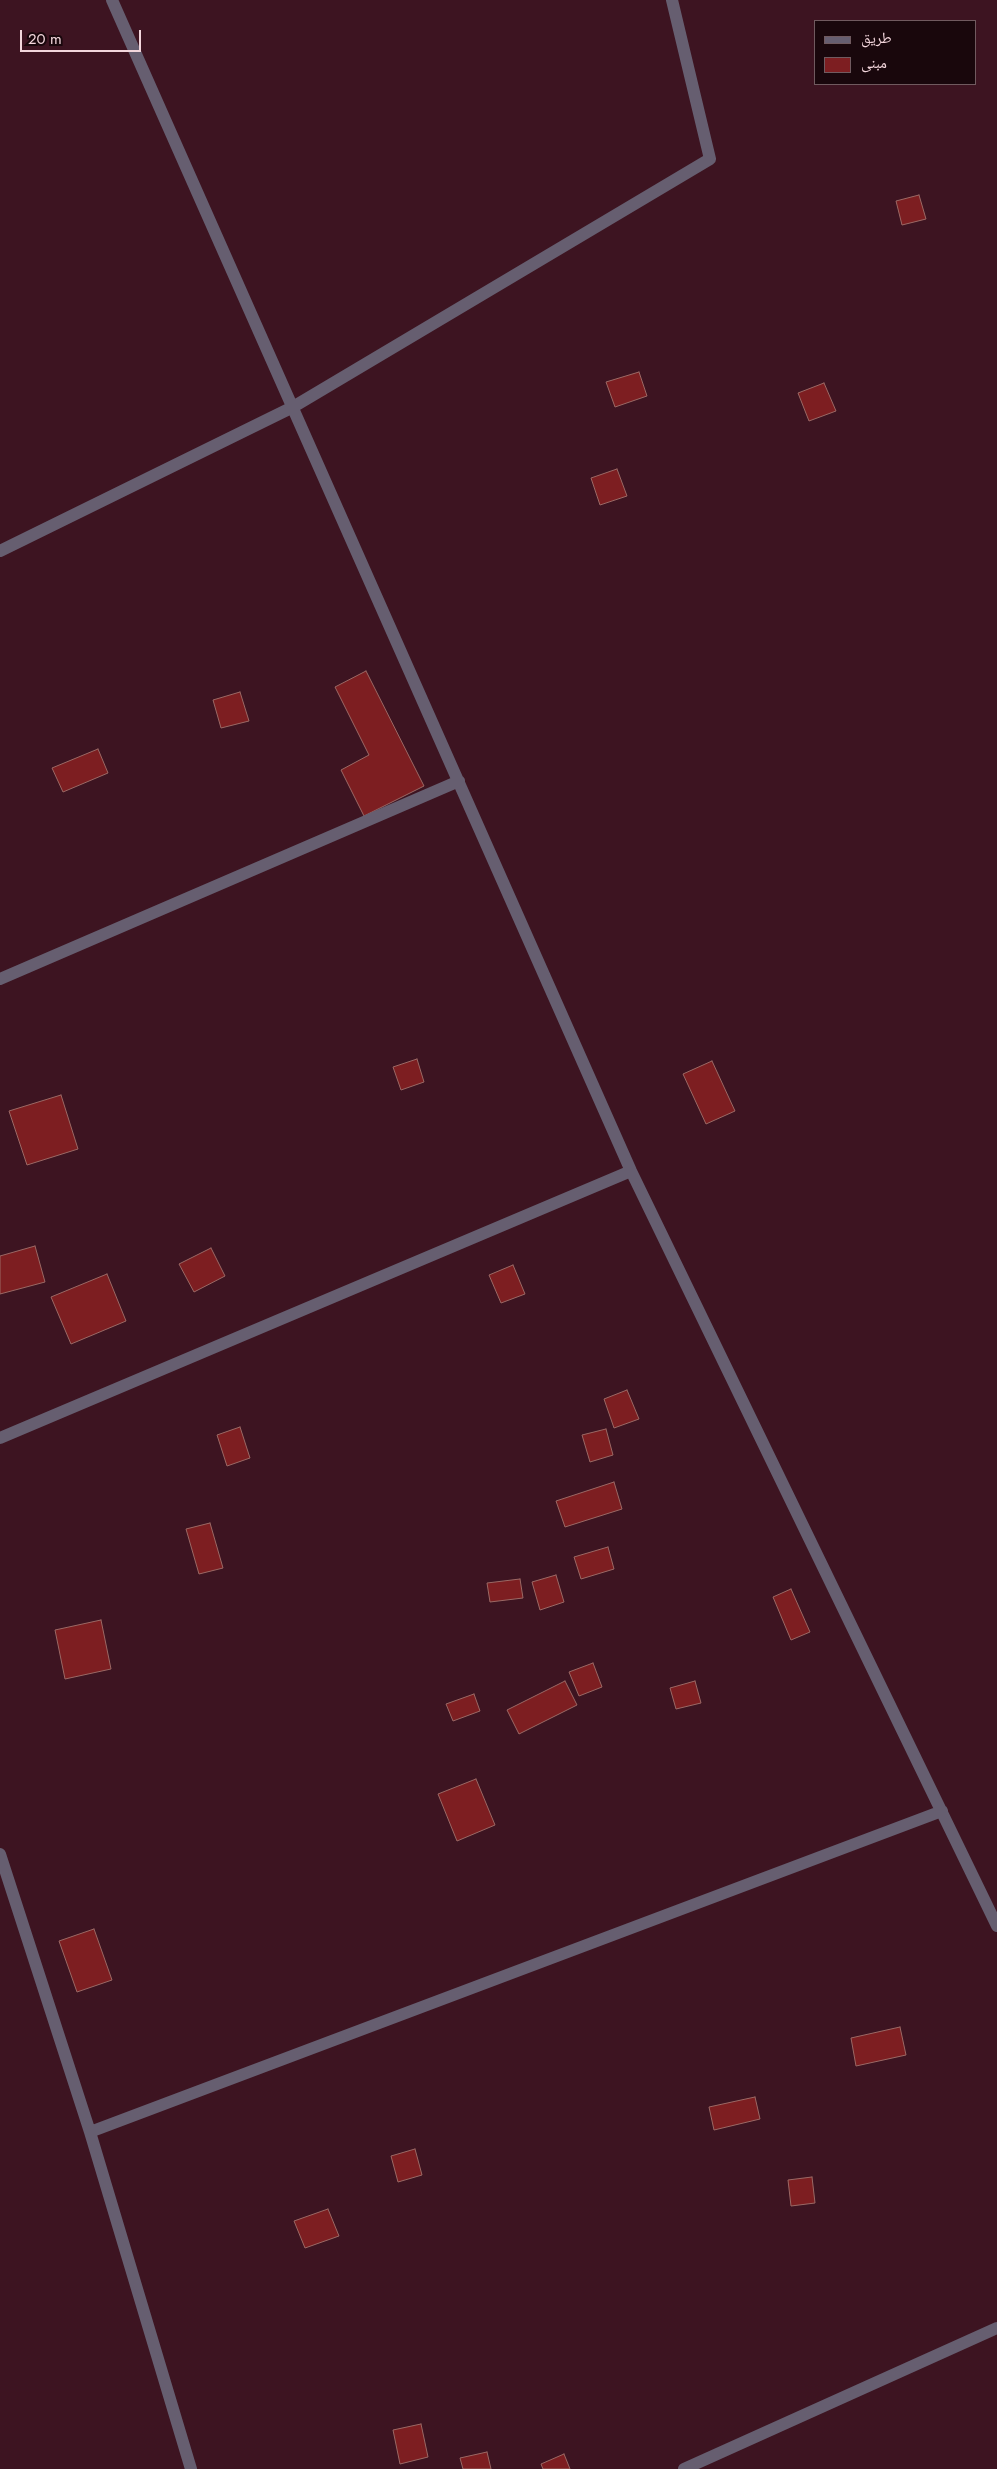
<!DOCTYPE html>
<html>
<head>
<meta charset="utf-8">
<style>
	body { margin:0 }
	#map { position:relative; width:997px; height:2469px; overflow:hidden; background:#3d1421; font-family:Jost,"Noto Naskh Arabic",sans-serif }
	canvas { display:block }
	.legend { position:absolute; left:814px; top:20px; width:162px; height:65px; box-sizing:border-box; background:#19070c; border:1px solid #705a5f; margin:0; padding:6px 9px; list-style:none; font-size:15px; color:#f3d6dc }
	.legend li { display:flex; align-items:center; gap:10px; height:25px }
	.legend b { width:25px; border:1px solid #705a5f }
	.scale { position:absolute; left:20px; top:30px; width:121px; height:22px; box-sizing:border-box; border:2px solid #f3d6dc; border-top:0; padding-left:6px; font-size:15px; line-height:18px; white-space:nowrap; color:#f3d6dc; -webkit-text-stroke:4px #19070c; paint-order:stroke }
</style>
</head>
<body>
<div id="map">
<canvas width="997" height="2469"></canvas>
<ul class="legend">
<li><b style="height:6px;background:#665e70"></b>طريق</li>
<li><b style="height:14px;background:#7d1e21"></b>مبنى</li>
</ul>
<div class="scale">20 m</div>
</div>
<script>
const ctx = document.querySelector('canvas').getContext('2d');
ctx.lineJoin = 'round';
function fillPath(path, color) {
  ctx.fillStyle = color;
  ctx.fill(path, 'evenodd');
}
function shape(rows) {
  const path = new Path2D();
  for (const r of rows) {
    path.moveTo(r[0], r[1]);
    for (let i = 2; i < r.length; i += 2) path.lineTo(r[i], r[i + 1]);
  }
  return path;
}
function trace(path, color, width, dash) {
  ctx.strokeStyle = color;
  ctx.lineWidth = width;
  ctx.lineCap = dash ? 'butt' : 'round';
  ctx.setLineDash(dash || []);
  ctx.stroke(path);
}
const building = shape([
	[919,195,926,219,902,225,896,201,919,195],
	[639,372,647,396,615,407,606,382,639,372],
	[824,383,836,411,809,421,798,393,824,383],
	[617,469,627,496,600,505,591,478,617,469],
	[366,671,424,786,364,816,341,770,369,755,335,687,366,671],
	[240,692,249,721,221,728,213,700,240,692],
	[98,749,108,773,63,792,52,768,98,749],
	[417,1059,424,1082,401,1090,393,1067,417,1059],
	[712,1061,735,1111,706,1124,683,1074,712,1061],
	[61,1095,78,1149,27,1165,9,1111,61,1095],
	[35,1246,45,1282,0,1294,0,1256,35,1246],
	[211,1248,225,1276,194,1292,179,1264,211,1248],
	[513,1265,525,1294,501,1303,489,1275,513,1265],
	[107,1274,126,1321,71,1344,51,1297,107,1274],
	[627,1390,639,1419,614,1428,604,1399,627,1390],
	[240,1427,250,1458,227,1466,217,1435,240,1427],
	[606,1429,613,1455,590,1462,582,1435,606,1429],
	[614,1482,622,1509,565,1527,556,1501,614,1482],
	[210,1523,223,1568,199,1574,186,1529,210,1523],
	[608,1547,614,1569,581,1579,574,1557,608,1547],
	[556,1575,564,1602,540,1610,532,1582,556,1575],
	[520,1579,523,1598,490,1602,487,1583,520,1579],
	[791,1589,810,1632,791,1640,773,1597,791,1589],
	[101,1620,111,1669,65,1679,55,1630,101,1620],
	[593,1663,602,1687,579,1696,569,1672,593,1663],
	[565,1681,577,1705,519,1734,507,1710,565,1681],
	[695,1681,701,1703,676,1709,670,1688,695,1681],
	[474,1694,480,1711,453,1721,446,1704,474,1694],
	[476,1779,495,1825,457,1841,438,1794,476,1779],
	[94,1929,112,1980,77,1992,59,1941,94,1929],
	[900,2027,906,2055,856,2066,851,2038,900,2027],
	[755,2097,760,2119,714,2130,709,2107,755,2097],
	[415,2149,422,2175,398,2182,391,2156,415,2149],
	[812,2177,815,2203,791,2206,788,2180,812,2177],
	[328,2209,339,2236,305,2248,294,2221,328,2209],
	[421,2424,428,2457,400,2464,393,2430,421,2424],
	[487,2452,491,2469,463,2469,460,2458,487,2452],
	[564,2454,570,2469,543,2469,541,2464,564,2454]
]);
fillPath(building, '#7d1e21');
trace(building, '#9b6965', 1);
trace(shape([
	[112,0,631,1171,997,1926],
	[0,551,293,407,710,159,672,0],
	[0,979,459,781],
	[0,1438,631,1171],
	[0,1854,90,2132,191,2469],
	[90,2132,942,1811],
	[684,2469,997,2328]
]), '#665e70', 12);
</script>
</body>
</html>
